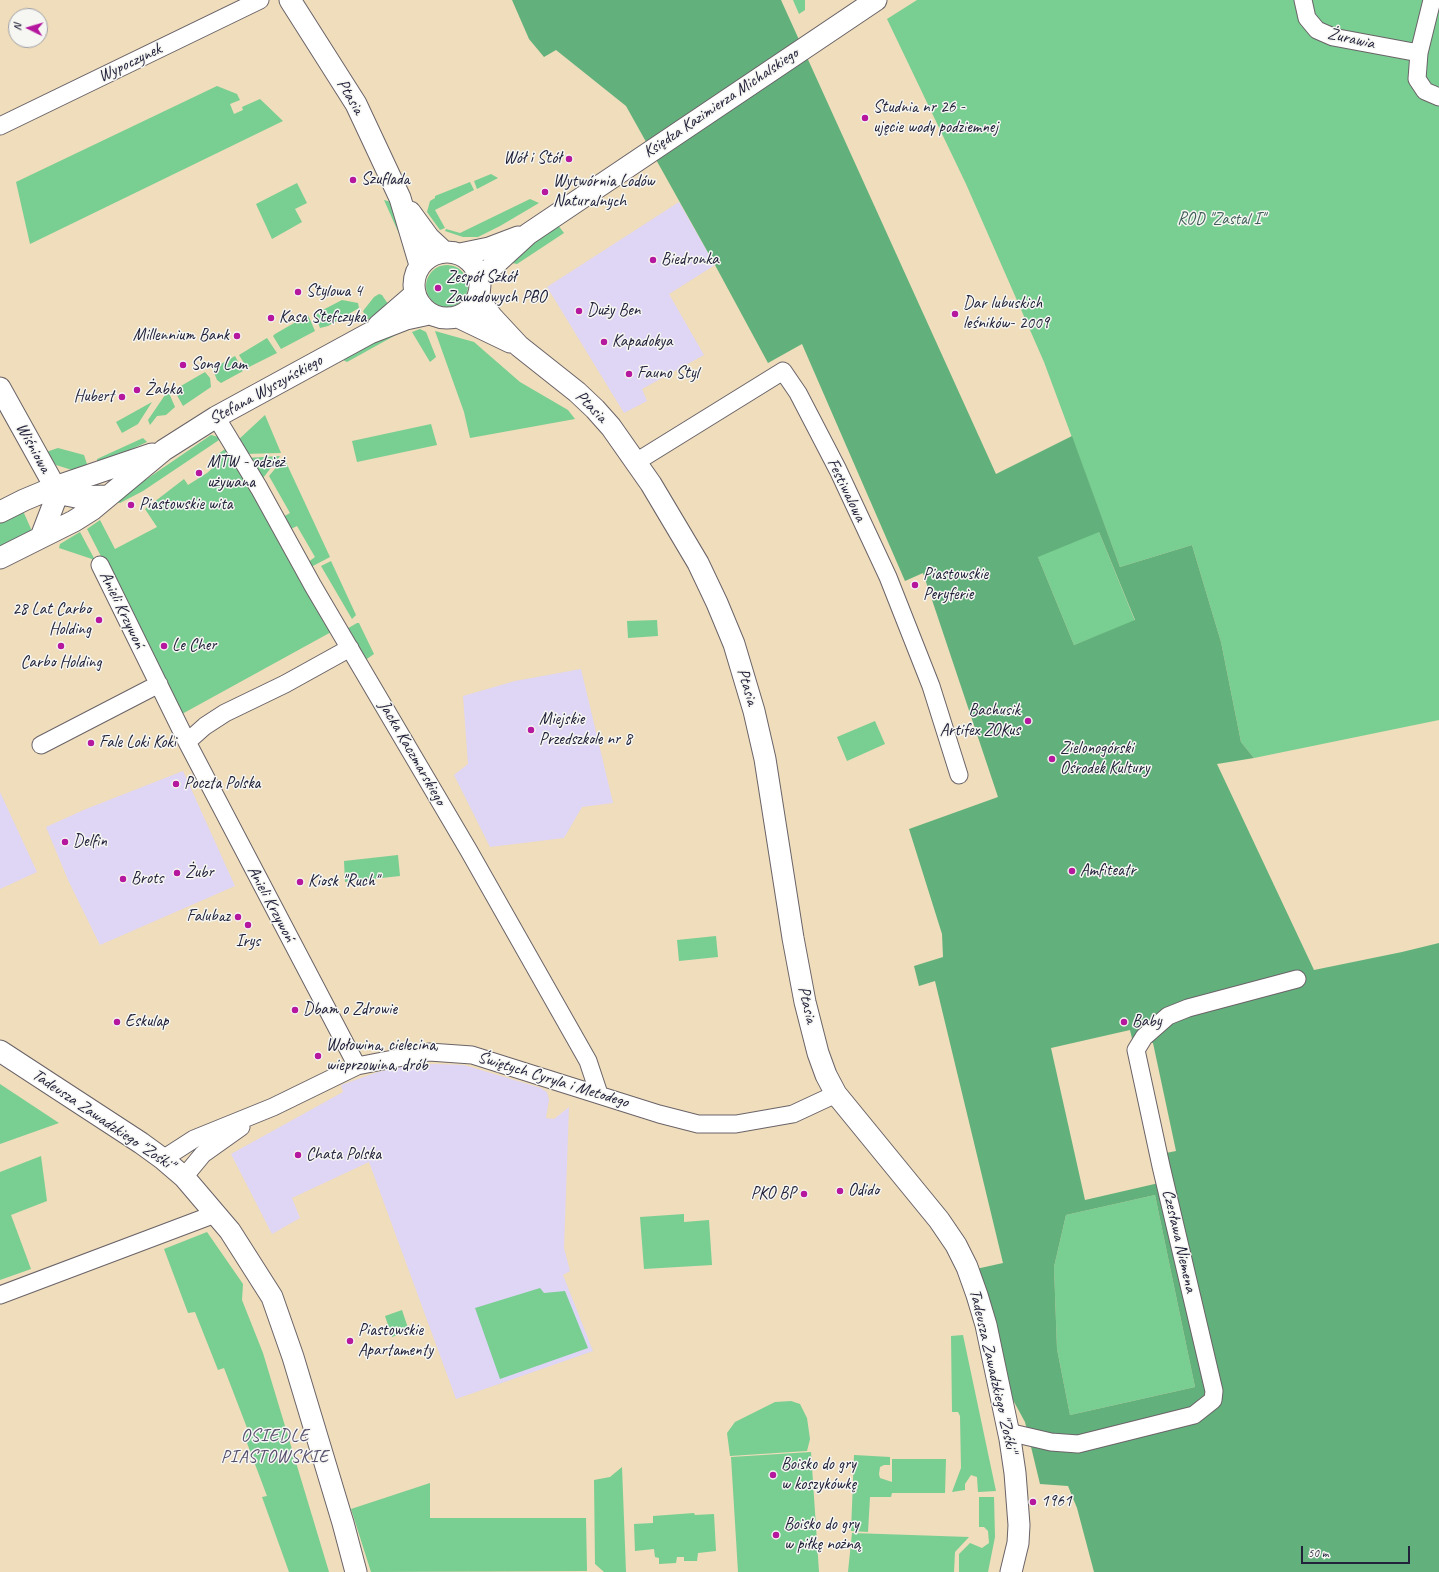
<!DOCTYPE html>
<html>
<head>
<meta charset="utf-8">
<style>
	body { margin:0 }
	#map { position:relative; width:1439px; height:1572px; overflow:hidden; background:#efddbb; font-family:Caveat,sans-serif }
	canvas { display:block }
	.north { position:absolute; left:8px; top:8px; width:40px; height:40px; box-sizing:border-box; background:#f6f6f2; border:1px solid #a1a1a9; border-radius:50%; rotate:275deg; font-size:11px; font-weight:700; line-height:16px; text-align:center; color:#22223b }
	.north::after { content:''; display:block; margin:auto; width:14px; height:18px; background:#b5179e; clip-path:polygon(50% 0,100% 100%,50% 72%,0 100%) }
	.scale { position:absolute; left:1301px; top:1546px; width:109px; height:18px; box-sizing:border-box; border:2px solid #22223b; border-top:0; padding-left:5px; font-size:12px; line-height:14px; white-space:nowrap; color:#22223b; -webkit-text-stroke:3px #f6f6f2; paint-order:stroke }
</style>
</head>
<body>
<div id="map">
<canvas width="1439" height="1572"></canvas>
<div class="north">N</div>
<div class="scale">50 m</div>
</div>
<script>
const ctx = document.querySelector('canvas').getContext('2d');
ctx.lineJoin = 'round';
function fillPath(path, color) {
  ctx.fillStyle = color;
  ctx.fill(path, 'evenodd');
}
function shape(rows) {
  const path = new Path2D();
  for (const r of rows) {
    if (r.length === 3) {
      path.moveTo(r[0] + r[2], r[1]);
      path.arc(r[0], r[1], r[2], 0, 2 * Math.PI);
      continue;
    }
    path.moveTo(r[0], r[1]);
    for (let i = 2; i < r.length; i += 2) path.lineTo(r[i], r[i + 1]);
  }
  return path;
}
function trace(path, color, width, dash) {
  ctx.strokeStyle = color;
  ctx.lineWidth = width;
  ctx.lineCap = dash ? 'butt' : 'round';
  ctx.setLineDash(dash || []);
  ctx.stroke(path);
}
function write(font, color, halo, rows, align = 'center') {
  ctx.font = font + ' Caveat,sans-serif';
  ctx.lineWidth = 3;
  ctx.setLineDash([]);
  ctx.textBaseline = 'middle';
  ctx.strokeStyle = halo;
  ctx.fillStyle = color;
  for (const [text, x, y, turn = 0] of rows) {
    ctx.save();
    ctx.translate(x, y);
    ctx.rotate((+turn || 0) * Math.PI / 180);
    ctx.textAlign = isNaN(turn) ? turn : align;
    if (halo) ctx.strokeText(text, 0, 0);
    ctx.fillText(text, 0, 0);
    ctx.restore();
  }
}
fillPath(shape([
	[679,202,715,265,669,294,704,355,642,389,647,401,624,413,547,287],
	[581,669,613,803,582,807,564,838,490,847,454,775,468,764,463,696,515,681],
	[183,771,235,886,100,945,68,880,46,827,86,809],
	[0,792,37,872,0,889],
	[434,1064,464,1065,541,1088,547,1092,549,1100,546,1118,554,1119,569,1107,564,1248,570,1271,563,1275,593,1351,456,1399,369,1162,292,1198,300,1218,272,1234,231,1154,343,1092,341,1085,378,1072,401,1067]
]), '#dfd5f5');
fillPath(shape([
	[793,0,805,0,805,10,799,14],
	[917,0,1439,0,1439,720,1254,758,1241,742,1221,642,1192,545,1120,567,1044,362,966,184,887,19],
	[217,86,237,94,240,100,230,104,234,114,243,110,242,107,260,99,283,121,30,244,16,182],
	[491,174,498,178,477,189,474,181],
	[470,182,474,190,435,210,445,228,440,230,427,212,430,201,435,198,435,196],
	[297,183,307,203,295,209,302,222,272,239,256,204],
	[530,199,539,203,500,226,478,237,463,237,445,231,446,229,460,233],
	[384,200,391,202,409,238,400,236],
	[558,225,564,233,517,264,507,262],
	[447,286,21],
	[379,294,382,295,390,307,367,320,363,311,374,297],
	[342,300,358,303,359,308,328,326,320,328,315,314],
	[308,315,315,331,281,349,273,336,275,334],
	[404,328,403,331,347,362,343,360,354,351],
	[420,329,426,332,436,357,430,362,412,332],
	[435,331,474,342,520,382,568,410,575,419,470,438,464,412],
	[267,338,277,353,247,368,239,355],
	[235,356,243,371,221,383,217,380,213,370,214,368],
	[205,372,210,378,211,387,183,406,174,390],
	[169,393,175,407,166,415,157,416,150,425,148,420,165,395],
	[152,402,138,424,122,433,116,422],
	[265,415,281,453,244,454,237,441],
	[431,424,437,445,357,462,352,441],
	[211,435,222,438,143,491,120,503,117,502,116,500],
	[143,438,147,442,97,465,97,459],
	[1068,442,1099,532,1135,621,1074,645,1038,557],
	[228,447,333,631,182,714,87,529,100,520,115,549,157,527,145,509,184,479,188,485,207,473,215,466,211,459],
	[58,448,84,455,88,467,72,470,56,465,46,452],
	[280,456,260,482,246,458],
	[284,458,330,557,311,567,307,563,315,557,297,526,289,530,281,518,290,513,269,476],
	[23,511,32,531,0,550,0,522],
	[80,532,95,560,59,548,60,544],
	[331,561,356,615,352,619,321,566],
	[657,620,658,636,628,638,627,621],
	[357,623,359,623,374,654,364,661,345,630],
	[875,721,885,744,847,761,837,737],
	[398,855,400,876,345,882,344,861],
	[716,936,718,957,679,961,677,940],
	[0,1084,59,1123,0,1144],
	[41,1156,47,1201,11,1215,31,1269,0,1280,0,1172],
	[1155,1195,1195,1387,1070,1415,1057,1349,1054,1267,1066,1215],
	[684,1214,684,1222,709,1220,712,1265,644,1269,640,1217],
	[207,1232,243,1284,242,1300,263,1353,329,1572,289,1572,262,1497,267,1496,244,1435,249,1433,224,1368,218,1370,195,1312,188,1313,164,1249],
	[540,1288,544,1293,565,1291,588,1348,500,1379,475,1308],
	[402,1310,409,1331,392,1337,385,1316],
	[963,1335,996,1491,978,1492,977,1477,971,1475,965,1484,965,1490,952,1492,961,1468,960,1416,958,1412,952,1412,951,1336],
	[791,1401,800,1404,807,1418,810,1439,807,1451,730,1456,727,1433,735,1422,775,1402],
	[811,1452,819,1572,738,1572,731,1457],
	[854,1455,890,1457,890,1465,884,1465,880,1467,879,1474,880,1478,892,1482,892,1459,946,1459,945,1493,892,1493,891,1497,870,1497,868,1532,851,1531],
	[622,1467,626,1572,604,1572,595,1564,594,1480,610,1477],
	[430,1483,430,1518,586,1518,587,1571,371,1572,351,1509],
	[979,1497,994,1497,995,1537,988,1572,959,1572,959,1554,970,1543,982,1548,989,1543,988,1531,984,1527,979,1527],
	[694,1513,695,1515,714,1514,716,1551,698,1553,697,1561,684,1561,684,1557,677,1557,676,1563,659,1564,659,1558,655,1557,654,1549,635,1551,634,1524,653,1523,653,1516],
	[852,1533,969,1537,955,1552,954,1572,848,1572]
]), '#79ce92');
fillPath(shape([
	[512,0,781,0,996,474,1072,436,1120,567,1192,545,1221,642,1241,742,1254,758,1217,764,1314,970,1402,952,1439,943,1439,1572,1094,1572,1077,1508,1068,1486,1040,1484,1025,1422,1013,1400,989,1299,976,1269,1003,1263,935,981,919,986,914,966,943,957,942,934,909,829,998,797,923,573,905,581,802,344,768,363,715,265,626,106,556,50,544,57,529,39],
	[1099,532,1135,620,1074,645,1038,557],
	[1130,1030,1133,1043,1153,1043,1176,1151,1166,1153,1172,1180,1085,1200,1051,1048],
	[1155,1195,1195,1387,1070,1415,1057,1349,1054,1267,1066,1215]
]), '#62b17c');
const minor = shape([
	[1303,0,1307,18,1317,30,1333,37,1419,53],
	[1432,0,1419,53,1417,79,1425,91,1439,97],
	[0,126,260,0],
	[216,417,259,488,313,586,469,851,588,1061,599,1094],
	[636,462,783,371,798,393,838,470,888,577,931,686,959,775],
	[100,565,187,742,357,1066],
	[187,742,205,726,225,713,285,684,350,648],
	[41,745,159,684],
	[163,1159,194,1139,273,1107,357,1066,429,1052,472,1055,659,1114,698,1124,736,1124,793,1114,836,1094],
	[184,1177,203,1154,241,1127],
	[0,1295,215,1214],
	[1008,1432,1051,1442,1078,1444,1194,1415,1213,1400,1214,1391,1161,1166,1136,1050,1144,1037,1168,1016,1188,1008,1297,979]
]);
const tertiary = shape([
	[290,0,356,104,400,198,420,265],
	[410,212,429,238,444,252],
	[447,285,33],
	[460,254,489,248,518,237],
	[480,278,528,234,876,0],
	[478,298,492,317,519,346,577,392,595,409,611,427,651,484,698,563,717,603,734,644,754,711,765,759,793,938,805,1002,818,1053,826,1075,836,1094,939,1220,956,1245,967,1267,977,1295,986,1325,1010,1439,1015,1473,1019,1525,1018,1543,1011,1572],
	[458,317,510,342],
	[378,326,415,294],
	[0,388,55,487,56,498,41,537],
	[55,487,66,495,76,497,107,496],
	[0,512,24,500,55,487,152,454],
	[0,558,74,521,93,509,164,450,216,417,370,333,406,319,429,314],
	[0,1051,141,1143,163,1159,184,1177,230,1231,272,1297,293,1357,343,1523,356,1572]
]);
trace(minor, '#6a6368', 19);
trace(tertiary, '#6a6368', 23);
trace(minor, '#fff', 17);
trace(tertiary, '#fff', 21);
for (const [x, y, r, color] of [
	[865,118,4,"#b5179e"],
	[569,159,4,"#b5179e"],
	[353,180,4,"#b5179e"],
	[545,192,4,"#b5179e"],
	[653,260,4,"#b5179e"],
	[438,288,4,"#b5179e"],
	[298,292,4,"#b5179e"],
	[579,311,4,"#b5179e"],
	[955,314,4,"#b5179e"],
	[271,318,4,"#b5179e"],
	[237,336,4,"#b5179e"],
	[604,342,4,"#b5179e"],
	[183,365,4,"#b5179e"],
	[629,374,4,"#b5179e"],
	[137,390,4,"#b5179e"],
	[122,397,4,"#b5179e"],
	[199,473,4,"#b5179e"],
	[131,505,4,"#b5179e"],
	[915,585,4,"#b5179e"],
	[99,620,4,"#b5179e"],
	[61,646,4,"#b5179e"],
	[164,646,4,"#b5179e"],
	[1028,721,4,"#b5179e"],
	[531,730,4,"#b5179e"],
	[91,743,4,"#b5179e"],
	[1052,759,4,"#b5179e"],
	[176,784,4,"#b5179e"],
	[65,842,4,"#b5179e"],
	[1072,871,4,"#b5179e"],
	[177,873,4,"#b5179e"],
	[123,879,4,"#b5179e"],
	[300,882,4,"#b5179e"],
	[238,917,4,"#b5179e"],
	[248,925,4,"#b5179e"],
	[295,1010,4,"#b5179e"],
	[117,1022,4,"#b5179e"],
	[1124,1022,4,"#b5179e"],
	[318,1056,4,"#b5179e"],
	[298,1155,4,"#b5179e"],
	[840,1191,4,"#b5179e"],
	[804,1194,4,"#b5179e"],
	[350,1341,4,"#b5179e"],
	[773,1475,4,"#b5179e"],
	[1033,1502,4,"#b5179e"],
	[776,1535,4,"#b5179e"]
]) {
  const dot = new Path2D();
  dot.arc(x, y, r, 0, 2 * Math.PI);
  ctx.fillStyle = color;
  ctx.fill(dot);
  trace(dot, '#f6f6f2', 1.5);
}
write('17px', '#22223b', '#f6f6f2', [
	["Żurawia",1351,39,13],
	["Wypoczynek",130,63,-26],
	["Ptasia",350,97,60],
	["Księdza Kazimierza Michalskiego",721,103,-34],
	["Stefana Wyszyńskiego",266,390,-29],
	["Ptasia",591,407,45],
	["Wiśniowa",33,448,61],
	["Festiwalowa",846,490,64],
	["Anieli Krzywoń",122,610,64],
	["Ptasia",747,687,74],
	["Jacka Kaczmarskiego",412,753,60],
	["Anieli Krzywoń",271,904,62],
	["Ptasia",807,1005,77],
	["Świętych Cyryla i Metodego",553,1080,17],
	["Tadeusza Zawadzkiego \"Zośki\"",103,1120,34],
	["Czesława Niemena",1179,1241,77],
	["Tadeusza Zawadzkiego \"Zośki\"",993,1371,77]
]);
write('17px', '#22223b', '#f6f6f2', [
	["Studnia nr 26 -",873,108],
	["ujęcie wody podziemnej",873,128],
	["Wół i Stół",561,159,"right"],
	["Szuflada",361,180],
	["Wytwórnia Lodów",553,182],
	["Naturalnych",553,202],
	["Biedronka",661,260],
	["Zespół Szkół",446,278],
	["Zawodowych PBO",446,298],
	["Stylowa 4",306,292],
	["Dar lubuskich",963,304],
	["leśników- 2009",963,324],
	["Duży Ben",587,311],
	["Kasa Stefczyka",279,318],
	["Millennium Bank",229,336,"right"],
	["Kapadokya",612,342],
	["Song Lam",191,365],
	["Fauno Styl",637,374],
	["Żabka",145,390],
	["Hubert",114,397,"right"],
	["MTW - odzież",207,463],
	["używana",207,483],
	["Piastowskie wita",139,505],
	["Piastowskie",923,575],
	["Peryferie",923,595],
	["28 Lat Carbo",91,610,"right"],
	["Holding",91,630,"right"],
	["Le Cher",172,646],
	["Carbo Holding",61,663,"center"],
	["Bachusik",1020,711,"right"],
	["Artifex ZOKus",1020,731,"right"],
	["Miejskie",539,720],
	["Przedszkole nr 8",539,740],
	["Fale Loki Koki",99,743],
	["Zielonogórski",1060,749],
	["Ośrodek Kultury",1060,769],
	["Poczta Polska",184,784],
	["Delfin",73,842],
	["Amfiteatr",1080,871],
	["Żubr",185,873],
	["Brots",131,879],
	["Kiosk \"Ruch\"",308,882],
	["Falubaz",230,917,"right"],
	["Irys",248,942,"center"],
	["Dbam o Zdrowie",303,1010],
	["Eskulap",125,1022],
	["Baby",1132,1022],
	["Wołowina, cielecina,",326,1046],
	["wieprzowina, drób",326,1066],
	["Chata Polska",306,1155],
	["Odido",848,1191],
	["PKO BP",796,1194,"right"],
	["Piastowskie",358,1331],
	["Apartamenty",358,1351],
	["Boisko do gry",781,1465],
	["w koszykówkę",781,1485],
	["1961",1041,1502],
	["Boisko do gry",784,1525],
	["w piłkę nożną",784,1545]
], 'left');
write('17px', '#405e59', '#f6f6f2', [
	["ROD \"Zastal I\"",1221,220]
]);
ctx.letterSpacing = '1px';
write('18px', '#564e6d', '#f6f6f2', [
	["OSIEDLE",275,1436],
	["PIASTOWSKIE",275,1457]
]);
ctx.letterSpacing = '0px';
</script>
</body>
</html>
